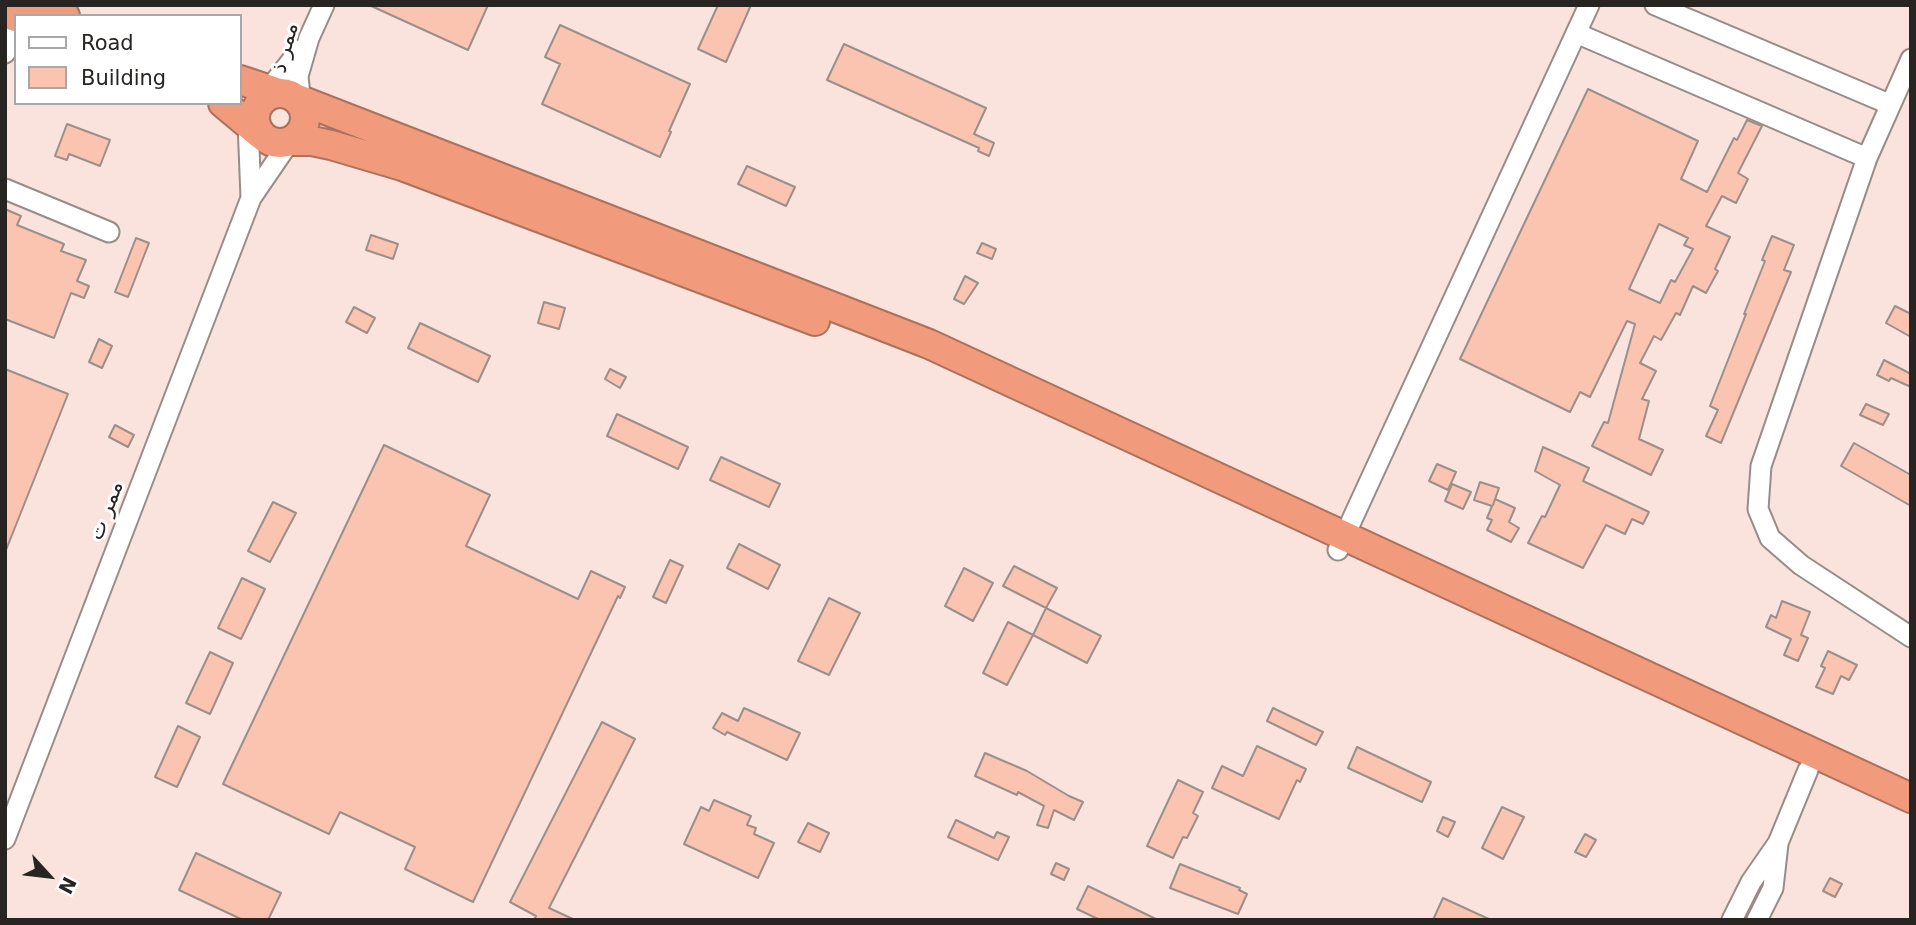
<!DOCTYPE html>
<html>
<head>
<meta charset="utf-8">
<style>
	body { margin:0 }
	#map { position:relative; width:1916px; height:925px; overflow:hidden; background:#fef1ec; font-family:"DejaVu Sans",sans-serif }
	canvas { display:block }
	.frame { position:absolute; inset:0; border:7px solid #282422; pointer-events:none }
	.legend { position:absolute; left:14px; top:14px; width:228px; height:91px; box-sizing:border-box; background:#fff; border:2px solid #a9a7a7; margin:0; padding:9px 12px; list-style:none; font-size:21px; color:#282422 }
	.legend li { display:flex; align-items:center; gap:14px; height:35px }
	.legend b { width:35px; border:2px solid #a9a7a7 }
	.north { position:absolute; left:14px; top:841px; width:70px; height:70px; -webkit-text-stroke:5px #fff; paint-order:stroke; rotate:117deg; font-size:19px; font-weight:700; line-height:28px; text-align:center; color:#282422 }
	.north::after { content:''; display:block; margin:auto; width:24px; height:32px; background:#282422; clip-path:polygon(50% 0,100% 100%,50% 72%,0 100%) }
</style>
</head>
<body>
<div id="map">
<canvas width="1916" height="925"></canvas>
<div class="frame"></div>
<ul class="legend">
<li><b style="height:9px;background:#fff"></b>Road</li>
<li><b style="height:19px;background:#fac4b1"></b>Building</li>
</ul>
<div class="north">N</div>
</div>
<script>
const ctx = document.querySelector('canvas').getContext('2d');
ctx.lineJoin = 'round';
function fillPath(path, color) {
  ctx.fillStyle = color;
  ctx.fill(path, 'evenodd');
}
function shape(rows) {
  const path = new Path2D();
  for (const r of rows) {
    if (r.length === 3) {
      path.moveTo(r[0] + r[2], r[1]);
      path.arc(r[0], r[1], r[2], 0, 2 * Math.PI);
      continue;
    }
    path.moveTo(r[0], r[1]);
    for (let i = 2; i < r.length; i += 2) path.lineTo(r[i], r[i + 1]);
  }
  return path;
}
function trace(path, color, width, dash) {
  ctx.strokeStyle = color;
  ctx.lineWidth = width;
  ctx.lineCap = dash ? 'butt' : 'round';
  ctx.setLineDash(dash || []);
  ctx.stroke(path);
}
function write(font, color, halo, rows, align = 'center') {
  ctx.font = font + ' "DejaVu Sans","Noto Naskh Arabic",sans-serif';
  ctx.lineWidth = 6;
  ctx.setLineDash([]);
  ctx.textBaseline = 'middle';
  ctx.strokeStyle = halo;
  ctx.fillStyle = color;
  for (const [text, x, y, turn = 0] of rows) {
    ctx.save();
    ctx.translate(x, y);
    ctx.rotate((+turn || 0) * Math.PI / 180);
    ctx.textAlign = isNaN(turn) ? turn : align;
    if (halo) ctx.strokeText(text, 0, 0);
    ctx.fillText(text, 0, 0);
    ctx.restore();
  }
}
fillPath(shape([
	[5,5,1911,5,1911,920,5,920],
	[16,16,240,16,240,103,16,103]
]), '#f9e3dc');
const building = shape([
	[369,5,488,5,468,50,369,5],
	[718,5,751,5,726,62,698,49,718,5],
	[560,25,690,84,669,131,671,132,660,157,542,104,560,64,545,57,560,25],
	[844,44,986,108,974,134,994,143,989,156,978,151,979,148,827,80,844,44],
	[1588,89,1698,141,1681,179,1707,192,1734,138,1737,140,1747,120,1762,126,1738,173,1748,179,1736,203,1722,196,1706,226,1730,237,1715,269,1718,271,1706,293,1693,286,1680,315,1676,313,1661,340,1654,336,1640,363,1656,371,1642,399,1649,401,1639,439,1663,450,1651,475,1592,446,1604,422,1608,423,1635,324,1627,321,1590,397,1580,392,1570,412,1460,359,1588,89],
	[1659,224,1688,238,1684,245,1693,249,1675,282,1671,280,1660,303,1629,289,1659,224],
	[67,124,110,140,100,166,69,154,67,160,55,156,67,124],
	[747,166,795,187,786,206,738,184,747,166],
	[5,209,21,216,17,225,64,244,61,251,86,260,77,281,89,286,84,298,71,293,54,338,5,319,5,209],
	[371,235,398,244,393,259,366,250,371,235],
	[1772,236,1794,245,1784,270,1791,272,1721,443,1706,436,1718,410,1710,406,1746,314,1744,314,1765,261,1762,260,1772,236],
	[136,238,149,243,128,297,115,292,136,238],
	[982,243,996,249,992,259,977,253,982,243],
	[965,276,978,283,964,304,954,299,965,276],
	[544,302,565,308,559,329,538,323,544,302],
	[1895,306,1911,314,1911,337,1886,323,1895,306],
	[354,307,375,318,367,333,346,322,354,307],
	[420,323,490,356,478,382,408,348,420,323],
	[99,339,112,346,102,368,89,362,99,339],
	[1884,360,1911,374,1911,387,1891,378,1889,381,1877,375,1884,360],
	[5,369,68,394,6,550,5,550,5,369],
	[610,369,626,377,620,388,605,379,610,369],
	[1866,404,1889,414,1883,425,1860,415,1866,404],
	[617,414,688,447,678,469,607,436,617,414],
	[115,425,134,435,128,447,109,437,115,425],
	[1854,443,1911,475,1911,506,1841,466,1854,443],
	[384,445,490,495,466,546,578,599,591,571,625,587,620,598,618,596,473,902,405,869,415,847,340,812,329,834,223,784,384,445],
	[1543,447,1589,468,1583,481,1649,512,1643,524,1632,519,1625,534,1606,525,1583,568,1528,543,1542,516,1545,517,1560,485,1535,471,1543,447],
	[721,457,780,484,769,507,710,480,721,457],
	[1437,464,1456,472,1448,490,1429,481,1437,464],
	[1480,482,1499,488,1493,505,1495,499,1515,508,1509,522,1519,528,1511,542,1487,530,1492,520,1487,518,1492,506,1474,500,1480,482],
	[1452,484,1471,492,1463,509,1445,501,1452,484],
	[273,502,296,513,270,562,248,551,273,502],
	[739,544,780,565,768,589,727,568,739,544],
	[670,560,683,566,666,603,653,597,670,560],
	[1014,566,1057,588,1046,608,1003,586,1014,566],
	[964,568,993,583,973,621,945,606,964,568],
	[242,578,265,589,241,639,218,628,242,578],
	[829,598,860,613,829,675,798,661,829,598],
	[1782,601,1810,612,1801,635,1808,638,1798,661,1784,655,1791,639,1766,627,1771,615,1776,618,1782,601],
	[1046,608,1101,636,1087,663,1033,635,1046,608],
	[1008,622,1033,635,1007,685,983,673,1008,622],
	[1828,651,1857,665,1849,680,1841,676,1833,694,1816,687,1825,668,1821,666,1828,651],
	[210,652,233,663,210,714,186,703,210,652],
	[744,708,800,733,787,760,727,732,725,735,713,728,722,713,738,721,744,708],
	[1273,708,1323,732,1316,745,1267,721,1273,708],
	[602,722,635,739,549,908,575,920,534,920,536,916,510,902,602,722],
	[178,726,200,737,177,787,155,777,178,726],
	[1257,746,1306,769,1300,782,1297,780,1279,819,1212,788,1222,766,1243,776,1257,746],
	[1357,747,1431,782,1422,802,1348,768,1357,747],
	[985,753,1027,771,1069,796,1083,802,1074,820,1054,810,1048,828,1037,825,1044,806,1018,792,1017,795,975,776,985,753],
	[1178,780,1203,792,1193,813,1198,816,1187,838,1183,837,1173,858,1147,846,1178,780],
	[714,800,751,816,747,825,756,828,754,834,774,843,758,878,684,844,701,807,709,811,714,800],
	[1502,807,1524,817,1503,859,1482,848,1502,807],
	[1443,817,1455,822,1448,837,1437,831,1443,817],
	[956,820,994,838,997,832,1009,837,998,860,948,837,956,820],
	[808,823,829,833,820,852,798,842,808,823],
	[1585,834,1596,840,1586,857,1575,852,1585,834],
	[196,853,281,893,268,920,243,920,179,890,196,853],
	[1056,863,1069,869,1064,880,1051,874,1056,863],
	[1180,864,1240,888,1239,890,1247,894,1238,914,1170,888,1180,864],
	[1830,878,1842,884,1835,897,1823,891,1830,878],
	[1088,886,1158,920,1100,920,1077,909,1088,886],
	[1443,898,1491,920,1433,920,1443,898]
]);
fillPath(building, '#fac4b1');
trace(building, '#9b8f8b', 2);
const minor = shape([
	[1655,5,1889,104],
	[1576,33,1867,158],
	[5,53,16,31],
	[1911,59,1867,158,1761,466,1758,509,1770,538,1801,565,1911,637],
	[265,98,269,89,300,50],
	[301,105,298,76,309,38,324,5],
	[5,189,109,232],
	[251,198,248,122,256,111],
	[1338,550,1589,5],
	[5,839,251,198,290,141],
	[1732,920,1751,882,1778,843,1808,770],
	[1757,920,1773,888,1778,844]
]);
const highway = shape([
	[37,5,65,16],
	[5,13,16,17],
	[240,80,279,93],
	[280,118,25],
	[295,98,929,344,1911,798],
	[223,103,260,134],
	[290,141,312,141,331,145,402,166,815,321]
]);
trace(minor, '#988c88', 23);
trace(highway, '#ab715c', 32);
trace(minor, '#fff', 19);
trace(highway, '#f29a7c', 28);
write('21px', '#282422', '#fff', [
	["ممر ذ",286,48,-75],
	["ممر ت",107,511,-69]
]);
</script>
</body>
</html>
